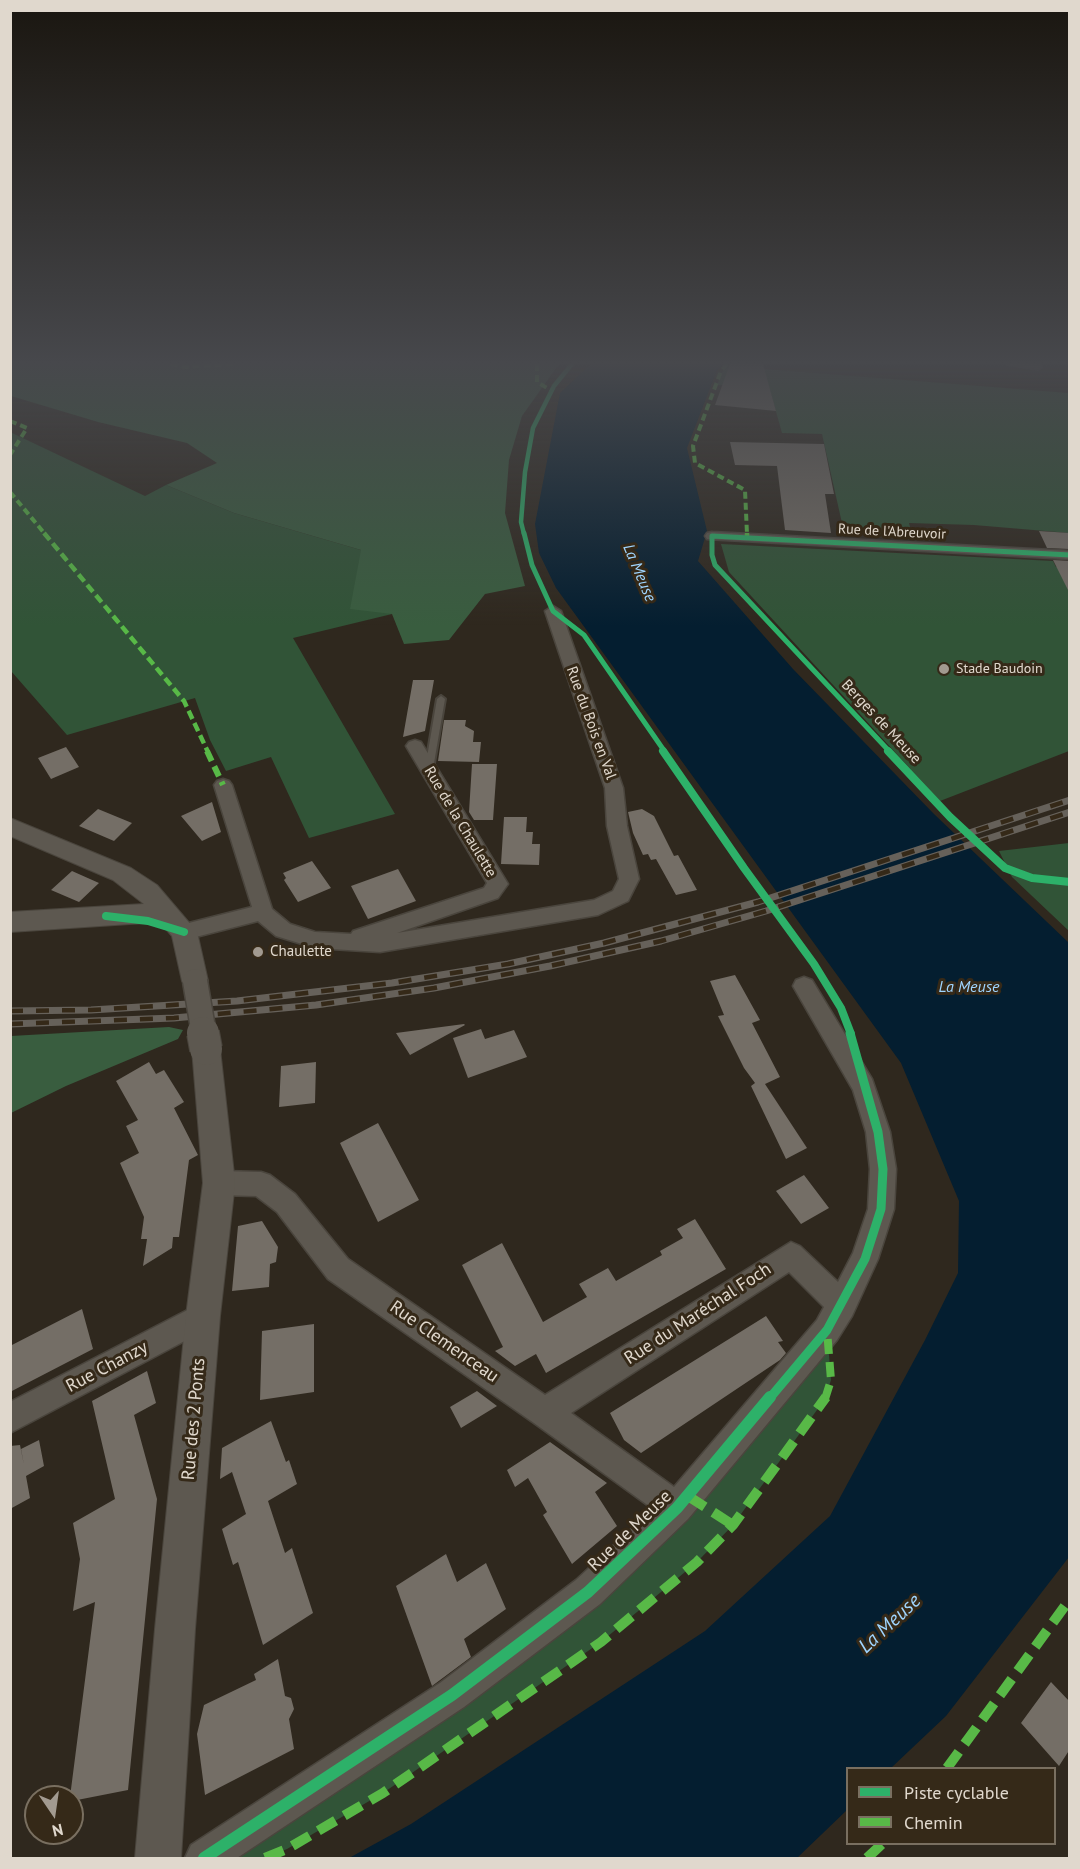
<!DOCTYPE html>
<html>
<head>
<meta charset="utf-8">
<style>
	body { margin:0 }
	#map { position:relative; width:1080px; height:1869px; overflow:hidden; background:#2f281e; font-family:"PT Sans",sans-serif }
	canvas { display:block }
	.frame { position:absolute; inset:0; border:12px solid #e0d8cd; pointer-events:none }
	.legend { position:absolute; left:846px; top:1767px; width:210px; height:78px; box-sizing:border-box; background:#352918; border:2px solid #796f60; margin:0; padding:8px 10px; list-style:none; font-size:18px; color:#e0d8cd }
	.legend li { display:flex; align-items:center; gap:12px; height:30px }
	.legend b { width:30px; border:2px solid #796f60 }
	.north { position:absolute; left:24px; top:1785px; width:60px; height:60px; box-sizing:border-box; background:#352918; border:2px solid #796f60; border-radius:50%; rotate:167deg; font-size:16px; font-weight:700; line-height:24px; text-align:center; color:#e0d8cd }
	.north::after { content:''; display:block; margin:auto; width:21px; height:27px; background:#a29a90; clip-path:polygon(50% 0,100% 100%,50% 72%,0 100%) }
</style>
</head>
<body>
<div id="map">
<canvas width="1080" height="1869"></canvas>
<div class="frame"></div>
<ul class="legend">
<li><b style="height:8px;background:#2db169"></b>Piste cyclable</li>
<li><b style="height:8px;background:#58b947"></b>Chemin</li>
</ul>
<div class="north">N</div>
</div>
<script>
const ctx = document.querySelector('canvas').getContext('2d');
ctx.lineJoin = 'round';
function fillPath(path, color) {
  ctx.fillStyle = color;
  ctx.fill(path, 'evenodd');
}
function shape(rows) {
  const path = new Path2D();
  for (const r of rows) {
    path.moveTo(r[0], r[1]);
    for (let i = 2; i < r.length; i += 2) path.lineTo(r[i], r[i + 1]);
  }
  return path;
}
function trace(path, color, width, dash) {
  ctx.strokeStyle = color;
  ctx.lineWidth = width;
  ctx.lineCap = dash ? 'butt' : 'round';
  ctx.setLineDash(dash || []);
  ctx.stroke(path);
}
function write(font, color, halo, rows, align = 'center') {
  ctx.font = font + ' "PT Sans",sans-serif';
  ctx.lineWidth = 6;
  ctx.setLineDash([]);
  ctx.textBaseline = 'middle';
  ctx.strokeStyle = halo;
  ctx.fillStyle = color;
  for (const [text, x, y, turn = 0] of rows) {
    ctx.save();
    ctx.translate(x, y);
    ctx.rotate((+turn || 0) * Math.PI / 180);
    ctx.textAlign = isNaN(turn) ? turn : align;
    if (halo) ctx.strokeText(text, 0, 0);
    ctx.fillText(text, 0, 0);
    ctx.restore();
  }
}
fillPath(shape([
	[727,366,1069,393,1069,533,974,525,909,523,912,535,844,532,822,434,782,433,769,387,717,385,722,372],
	[10,432,145,496,166,485,234,513,361,550,392,614,293,638,395,814,309,838,271,757,226,771,210,740,195,698,67,735,11,671],
	[721,544,1053,561,1056,567,1060,567,1069,586,1069,751,940,801,729,572],
	[1069,843,1070,843,1069,931,1012,877,999,851],
	[827,1330,831,1380,825,1399,733,1525,697,1562,601,1642,383,1793,287,1849,265,1858,204,1858,452,1695,588,1592]
]), '#315437');
fillPath(shape([
	[11,364,559,364,522,416,509,460,505,513,525,586,485,594,449,640,404,644,392,614,350,609,361,550,234,513,166,485,217,463,187,443,98,422,11,396],
	[169,1027,183,1030,178,1039,66,1086,11,1113,11,1036]
]), '#395d3f');
fillPath(shape([
	[591,364,723,364,717,370,687,448,707,531,698,561,793,669,934,814,1069,943,1069,1557,946,1716,891,1768,848,1768,847,1810,797,1858,349,1858,411,1824,705,1631,830,1516,925,1340,958,1273,959,1201,901,1063,556,588,539,553,535,524,560,393]
]), '#041e30');
fillPath(shape([
	[730,364,763,364,776,411,715,405],
	[730,442,824,444,834,494,825,494,831,533,785,530,777,466,735,465],
	[1039,531,1070,533,1070,549,1047,548],
	[1053,560,1070,561,1070,594],
	[413,680,434,680,425,731,403,737],
	[444,720,466,720,465,726,474,731,473,742,481,742,479,762,438,761],
	[66,747,79,767,51,779,38,758],
	[472,764,497,764,493,820,474,820,469,812],
	[212,802,221,832,202,841,181,816],
	[98,809,132,823,114,841,79,826],
	[642,809,654,816,674,856,678,855,697,890,676,895,656,859,651,860,648,854,643,855,633,833,628,812],
	[504,817,527,817,526,832,533,832,532,844,540,844,539,865,501,864],
	[312,861,331,888,298,902,284,880,286,878,283,873],
	[398,869,416,901,368,919,351,886],
	[72,871,99,883,79,902,51,890],
	[735,975,760,1020,752,1023,780,1077,765,1084,807,1148,786,1159,751,1086,755,1083,744,1068,718,1016,724,1015,710,981],
	[464,1024,465,1025,410,1055,396,1033],
	[481,1029,485,1039,514,1030,527,1057,468,1078,453,1038],
	[149,1062,156,1074,164,1070,184,1102,174,1108,198,1155,189,1160,179,1237,173,1237,172,1248,143,1266,147,1239,141,1239,144,1217,120,1163,139,1153,126,1126,138,1120,116,1081],
	[316,1062,315,1103,279,1107,281,1066],
	[378,1123,419,1200,378,1222,340,1143],
	[804,1175,829,1208,801,1224,776,1191],
	[695,1219,726,1269,546,1373,536,1354,515,1366,495,1351,503,1347,462,1265,502,1243,543,1322,587,1297,579,1284,608,1268,616,1281,662,1255,660,1251,683,1238,677,1229],
	[262,1221,278,1247,276,1262,270,1264,269,1287,232,1291,238,1226],
	[82,1309,93,1349,10,1392,10,1346],
	[766,1316,783,1341,778,1342,786,1353,780,1360,641,1453,624,1440,610,1413],
	[314,1324,314,1392,260,1400,262,1331],
	[147,1371,156,1403,134,1415,157,1499,128,1790,72,1801,70,1797,95,1602,73,1611,80,1559,73,1523,115,1499,92,1401],
	[477,1391,497,1406,461,1428,450,1407],
	[271,1421,286,1462,289,1460,297,1484,268,1501,285,1553,292,1548,313,1613,263,1645,238,1562,233,1565,222,1529,246,1514,232,1472,220,1479,222,1448],
	[39,1440,44,1466,26,1476,30,1498,10,1509,10,1446,20,1445,24,1465,21,1449],
	[550,1442,607,1483,595,1492,617,1526,572,1564,543,1515,547,1512,528,1478,515,1487,507,1470],
	[446,1554,457,1582,486,1563,506,1609,464,1639,471,1657,432,1686,396,1586],
	[278,1659,285,1696,291,1698,294,1709,289,1719,294,1749,205,1795,197,1734,204,1705,256,1680,254,1674],
	[1051,1682,1070,1702,1070,1749,1059,1766,1021,1723]
]), '#746e66');
const service = shape([
	[1008,364,1040,364,1041,367,1038,369,1008,364],
	[441,696,445,699,433,769,429,772,425,769,437,699,441,696]
]);
const minor = shape([
	[712,532,1070,551,1070,559,707,539,705,536,707,533,712,532],
	[553,606,561,611,623,788,627,826,639,879,628,901,598,915,380,952,315,948,276,936,258,921,184,940,177,938,174,932,177,926,252,907,214,785,217,781,223,779,229,781,232,785,272,909,290,924,315,932,351,934,353,931,484,888,487,883,406,746,409,742,415,740,421,742,508,884,498,898,397,933,594,900,613,891,619,879,607,826,605,788,545,611,553,606],
	[804,977,812,980,872,1079,890,1132,896,1169,894,1209,878,1259,852,1316,837,1340,688,1519,600,1604,464,1707,237,1858,185,1858,191,1845,440,1683,576,1580,653,1509,534,1423,328,1279,277,1212,256,1196,219,1195,210,1192,206,1183,210,1174,219,1171,261,1172,270,1175,295,1194,348,1259,545,1395,791,1242,800,1246,838,1282,853,1253,868,1209,870,1169,866,1132,853,1090,793,986,796,980,804,977],
	[789,1272,824,1307,817,1320,674,1487,571,1413,789,1272],
	[203,1302,213,1306,217,1316,213,1326,10,1433,10,1402,203,1302]
]);
const tertiary = shape([
	[10,818,131,868,157,885,197,932,208,981,204,989,195,992,186,989,182,981,172,936,160,922,10,932,10,912,144,904,113,880,10,836,10,818],
	[206,1037,216,1040,220,1049,235,1183,220,1316,195,1629,181,1858,135,1858,155,1629,186,1316,203,1183,192,1049,196,1040,206,1037]
]);
trace(service, '#4a453d', 4);
trace(minor, '#4a453d', 3);
trace(tertiary, '#4a453d', 2);
fillPath(service, '#5d5850');
fillPath(minor, '#5d5850');
fillPath(tertiary, '#5d5850');
const rail = shape([
	[10,1011,91,1010,237,1001,392,983,508,964,604,943,758,902,1070,800],
	[10,1024,174,1018,316,1005,434,988,550,966,661,941,766,911,1070,812]
]);
trace(rail, '#66615a', 7);
trace(rail, '#352918', 4.5, [13]);
const tertiaryBridgeFar1 = shape([
	[195,981,204,1034]
]);
const tertiaryBridge = shape([
	[203,1033,206,1049]
]);
trace(tertiaryBridgeFar1, '#4a453d', 27, []);
trace(tertiaryBridge, '#4a453d', 34, []);
trace(tertiaryBridgeFar1, '#5d5850', 24);
trace(tertiaryBridge, '#5d5850', 32);
trace(shape([
	[171,364,186,367,233,364],
	[537,364,537,382,552,391],
	[727,364,721,371,693,446,695,463,745,490,747,534],
	[10,421,27,428,10,455],
	[10,492,45,534]
]), '#58b947', 4, [7, 4]);
trace(shape([
	[44,533,184,701,208,752],
	[747,533,747,538]
]), '#58b947', 4.5, [9, 4.5]);
trace(shape([
	[207,751,223,785]
]), '#58b947', 6, [11, 6]);
trace(shape([
	[825,1399,831,1380,827,1330]
]), '#58b947', 8, [15, 8]);
trace(shape([
	[688,1496,733,1525],
	[947,1768,1070,1599],
	[265,1858,287,1849,383,1793,601,1642,697,1562,733,1525,826,1397],
	[867,1858,882,1844]
]), '#58b947', 10, [20, 10]);
trace(shape([
	[524,534,521,522,525,472,533,428,554,386,572,364]
]), '#2db169', 4.5);
trace(shape([
	[524,533,532,565,553,611,584,635,665,752],
	[890,752,715,565,712,555,712,536,1070,555]
]), '#2db169', 5);
trace(shape([
	[663,751,744,868,814,964,841,1008,851,1034],
	[888,751,950,817,1005,868,1032,878,1070,882],
	[106,916,148,921,184,932]
]), '#2db169', 8);
trace(shape([
	[769,1399,827,1330,865,1259,881,1209,883,1169,878,1132,850,1033]
]), '#2db169', 9);
trace(shape([
	[204,1858,452,1695,588,1592,677,1508,770,1397]
]), '#2db169', 12);
const sky = ctx.createLinearGradient(0, 0, 0, 626);
sky.addColorStop(0, '#1a1610');
sky.addColorStop(0.58, '#47484c');
sky.addColorStop(1, '#47484c00');
ctx.fillStyle = sky;
ctx.fillRect(0, 0, 1080, 626);
for (const [x, y, r, color] of [
	[944,669,6,"#a29a90"],
	[258,952,6,"#a29a90"]
]) {
  const dot = new Path2D();
  dot.arc(x, y, r, 0, 2 * Math.PI);
  ctx.fillStyle = color;
  ctx.fill(dot);
  trace(dot, '#352918', 2);
}
write('14px', '#e0d8cd', '#352918', [
	["Rue de l'Abreuvoir",892,532,3]
]);
write('14px', '#e0d8cd', '#352918', [
	["Stade Baudoin",956,669]
], 'left');
write('15px', '#e0d8cd', '#352918', [
	["Berges de Meuse",881,722,47],
	["Rue du Bois en Val",591,723,70],
	["Rue de la Chaulette",460,822,59]
]);
write('15px', '#e0d8cd', '#352918', [
	["Chaulette",270,952]
], 'left');
write('italic 16px', '#9fd5ff', '#352918', [
	["La Meuse",639,573,67],
	["La Meuse",969,987]
]);
write('18px', '#e0d8cd', '#352918', [
	["Rue du Maréchal Foch",698,1314,-33],
	["Rue Clemenceau",444,1342,35],
	["Rue Chanzy",107,1367,-28],
	["Rue des 2 Ponts",194,1419,-85],
	["Rue de Meuse",630,1531,-44]
]);
write('italic 20px', '#9fd5ff', '#352918', [
	["La Meuse",890,1624,-43]
]);
</script>
</body>
</html>
